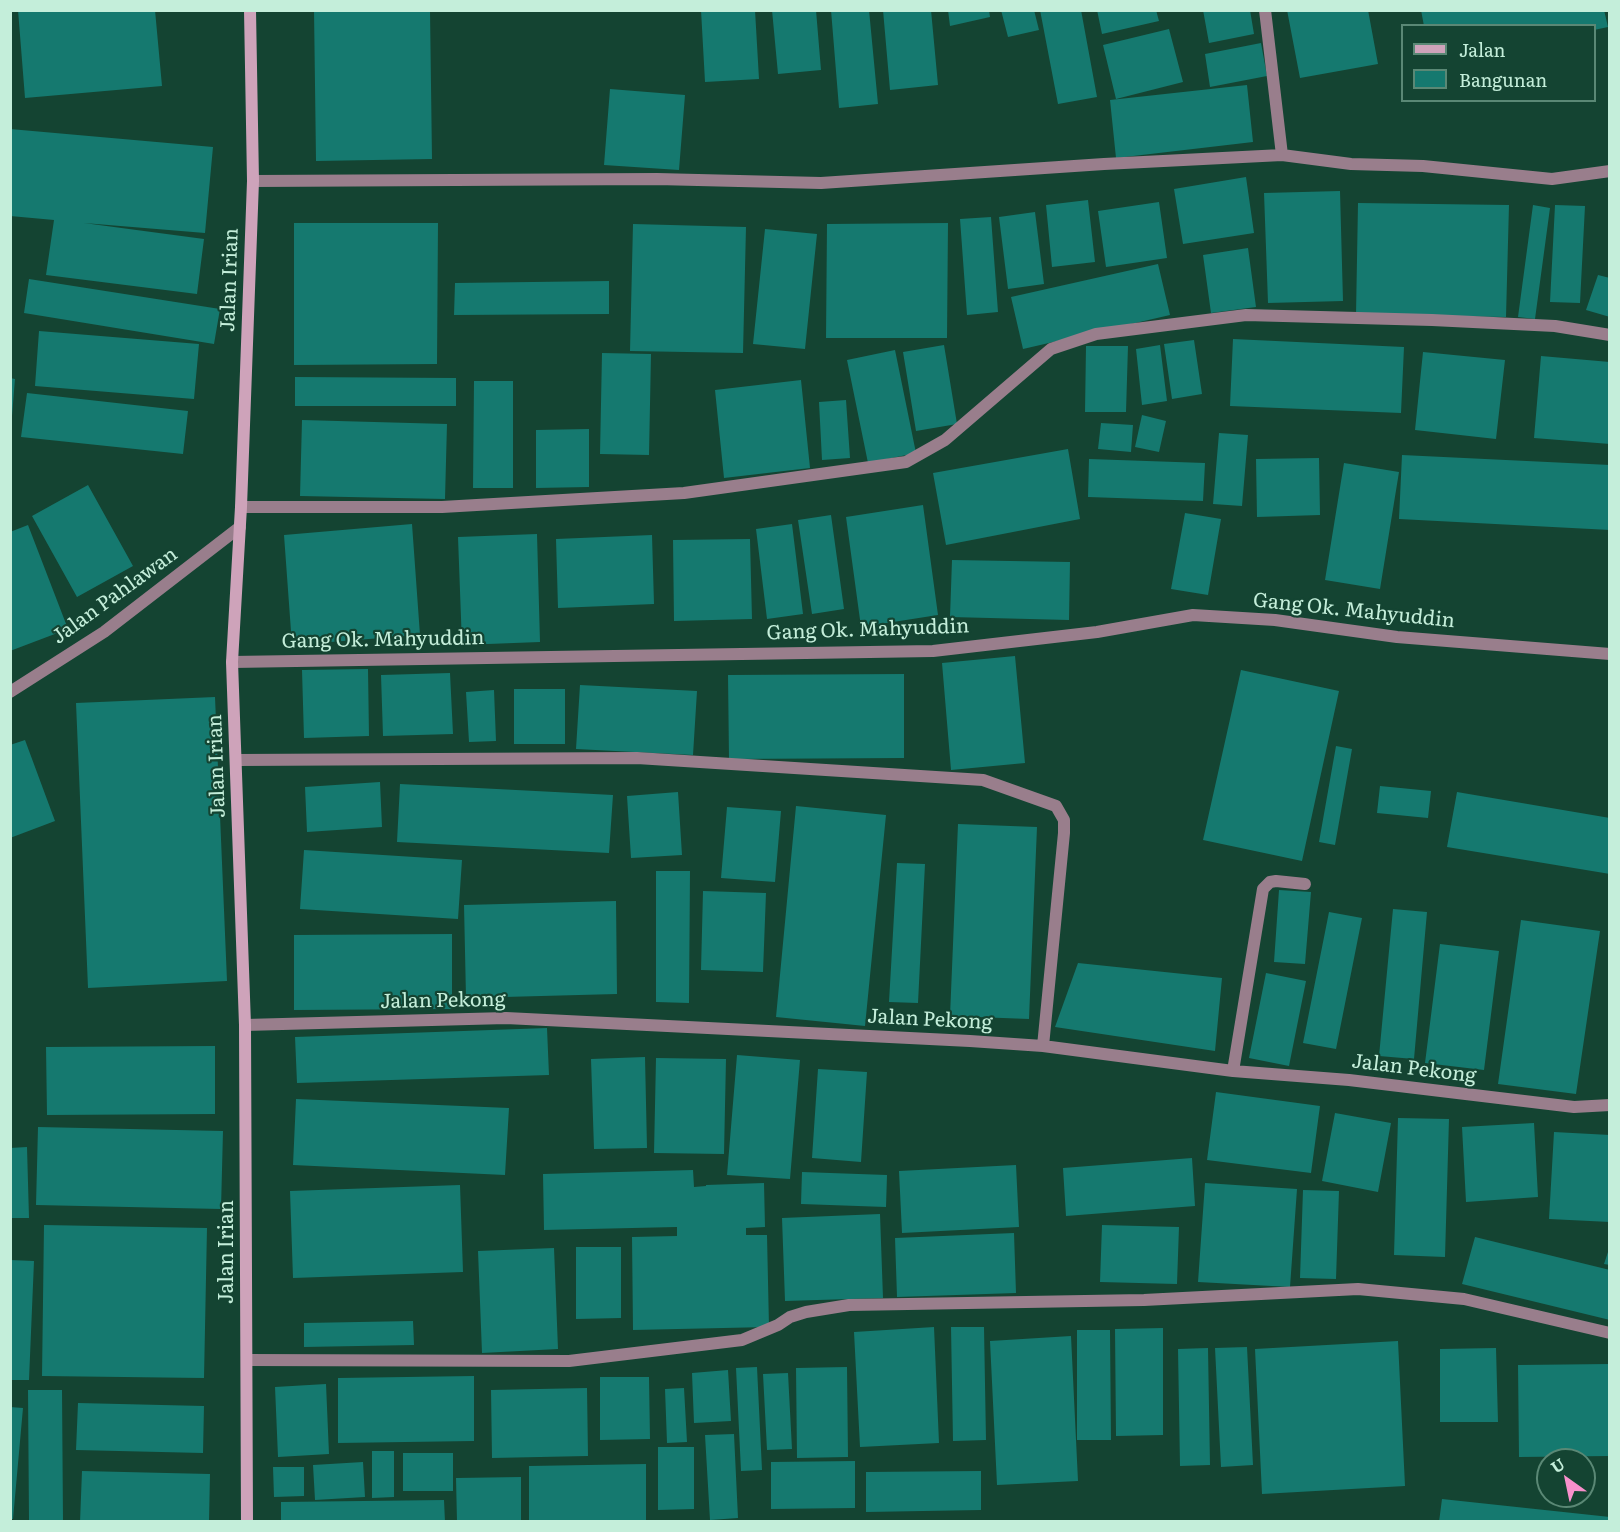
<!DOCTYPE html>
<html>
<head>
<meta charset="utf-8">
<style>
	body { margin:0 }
	#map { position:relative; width:1620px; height:1532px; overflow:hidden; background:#144432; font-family:Literata,serif }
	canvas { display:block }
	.frame { position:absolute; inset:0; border:12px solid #c4eeda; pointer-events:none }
	.legend { position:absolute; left:1401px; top:24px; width:195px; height:78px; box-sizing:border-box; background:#144432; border:2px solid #5a8875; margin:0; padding:8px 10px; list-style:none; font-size:18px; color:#c4eeda }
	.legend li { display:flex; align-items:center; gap:12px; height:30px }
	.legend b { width:30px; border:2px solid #5a8875 }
	.north { position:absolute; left:1536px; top:1448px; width:60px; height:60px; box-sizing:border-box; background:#144432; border:2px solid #5a8875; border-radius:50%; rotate:327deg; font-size:16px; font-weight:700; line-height:24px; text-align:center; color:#c4eeda }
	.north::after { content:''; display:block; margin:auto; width:21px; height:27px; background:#f890cc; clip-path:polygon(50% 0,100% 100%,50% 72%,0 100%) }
</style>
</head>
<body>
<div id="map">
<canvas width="1620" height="1532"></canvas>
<div class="frame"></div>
<ul class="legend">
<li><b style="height:8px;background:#cea3ba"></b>Jalan</li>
<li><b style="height:16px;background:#15796f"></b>Bangunan</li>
</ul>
<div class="north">U</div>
</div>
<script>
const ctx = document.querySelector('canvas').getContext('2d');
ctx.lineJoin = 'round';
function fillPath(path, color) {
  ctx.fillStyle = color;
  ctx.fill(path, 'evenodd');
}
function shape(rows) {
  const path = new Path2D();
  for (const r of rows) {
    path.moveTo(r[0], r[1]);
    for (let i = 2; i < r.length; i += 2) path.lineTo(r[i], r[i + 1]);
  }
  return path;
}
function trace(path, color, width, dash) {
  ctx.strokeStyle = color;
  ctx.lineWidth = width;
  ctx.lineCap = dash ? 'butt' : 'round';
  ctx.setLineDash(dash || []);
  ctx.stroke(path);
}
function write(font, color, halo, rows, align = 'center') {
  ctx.font = font + ' Literata,serif';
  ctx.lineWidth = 4.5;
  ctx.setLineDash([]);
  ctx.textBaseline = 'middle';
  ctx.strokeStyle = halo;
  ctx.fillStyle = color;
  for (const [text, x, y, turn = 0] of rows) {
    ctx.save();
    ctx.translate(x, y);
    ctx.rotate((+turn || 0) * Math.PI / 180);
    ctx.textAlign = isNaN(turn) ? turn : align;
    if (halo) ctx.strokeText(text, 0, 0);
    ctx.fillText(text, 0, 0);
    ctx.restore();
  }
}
fillPath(shape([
	[18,10,155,10,162,86,25,98],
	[314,10,430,10,432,159,316,161],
	[701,10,755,10,759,79,705,82],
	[772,10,816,10,821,70,778,74],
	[831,10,869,10,878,104,839,108],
	[883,10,931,10,938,85,890,90],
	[948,10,989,10,990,17,950,26],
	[1001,10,1034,10,1039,30,1008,37],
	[1040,10,1081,10,1097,97,1058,104],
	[1097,10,1156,10,1159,21,1102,34],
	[1203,10,1250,10,1254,34,1209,43],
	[1287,10,1368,10,1378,64,1300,78],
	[1421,10,1604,10,1608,27,1594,30,1594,26,1424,26],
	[1169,29,1183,82,1116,99,1103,45],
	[1261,43,1267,76,1210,87,1205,54],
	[1247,85,1253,142,1116,158,1110,100],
	[610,89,685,95,679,170,604,165],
	[10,129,213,147,205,233,84,223,204,239,197,294,46,275,54,220,10,216],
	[1246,177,1254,233,1183,244,1174,189],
	[1340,191,1343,301,1268,303,1264,193],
	[1088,200,1095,262,1052,267,1046,205],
	[1159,202,1167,258,1106,267,1098,211],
	[1358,203,1509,205,1506,317,1356,315],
	[1533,205,1550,208,1535,319,1518,317],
	[1555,205,1585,206,1580,303,1550,302],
	[1035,212,1044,284,1008,289,999,217],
	[991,217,998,312,967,315,960,219],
	[294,223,438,223,437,364,294,365],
	[948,223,947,338,826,338,827,224],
	[633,224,746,227,743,353,630,351],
	[765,229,817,234,805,349,753,344],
	[1248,248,1256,307,1211,313,1203,255],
	[1158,264,1170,315,1023,349,1011,297],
	[1598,275,1610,278,1610,317,1586,310],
	[29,279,220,309,214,344,24,313],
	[609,281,609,314,454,315,455,283],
	[39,331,199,344,194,399,35,386],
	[1233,339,1404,347,1401,413,1230,406],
	[1194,340,1202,394,1172,399,1164,344],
	[944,345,957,424,916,431,903,352],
	[1160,345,1167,401,1142,405,1136,349],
	[1086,346,1128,346,1126,412,1085,412],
	[895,350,916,453,868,463,847,360],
	[1423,352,1505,360,1496,439,1415,430],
	[602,353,651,354,649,455,600,454],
	[1541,356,1610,362,1610,444,1534,438],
	[295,377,456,378,456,406,295,406],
	[10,378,15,379,12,416,10,416],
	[801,380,810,468,724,478,715,390],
	[474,381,513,381,513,488,473,488],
	[27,393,188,411,183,454,21,437],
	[846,400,850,458,822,460,819,402],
	[1142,415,1166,421,1159,452,1135,447],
	[302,420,447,424,445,499,300,496],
	[1101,423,1133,425,1131,452,1098,449],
	[589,429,589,487,536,488,536,430],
	[1219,433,1248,435,1242,506,1213,504],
	[1068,449,1080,519,946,545,933,473],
	[1402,455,1610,465,1610,530,1399,519],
	[1319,458,1320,515,1257,517,1256,459],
	[1089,459,1205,463,1203,501,1088,497],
	[1344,463,1399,472,1380,589,1325,580],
	[88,485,133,566,77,597,32,516],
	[923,505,938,615,861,627,846,517],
	[1185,513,1221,519,1208,595,1171,589],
	[831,515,844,609,812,614,798,520],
	[412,524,420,635,292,645,284,535],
	[792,524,803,614,767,619,756,529],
	[28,525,68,629,10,651,10,532],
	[537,534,540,642,462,645,458,537],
	[652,535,654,604,558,608,556,539],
	[750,539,752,619,674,621,673,540],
	[952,560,1070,562,1069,620,950,617],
	[1015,656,1025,763,951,770,942,663],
	[368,669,369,736,304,738,302,670],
	[1241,670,1339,691,1302,861,1203,840],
	[450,673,453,734,383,736,381,675],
	[904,674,904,758,729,759,728,675],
	[580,685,697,691,693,755,576,749],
	[514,689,565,689,565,744,514,744],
	[494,690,496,741,469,742,466,692],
	[215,697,227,981,88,988,76,703],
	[25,740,55,821,10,838,10,745],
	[1336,746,1352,749,1335,845,1319,842],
	[380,782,382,827,307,832,305,787],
	[400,784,613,795,609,853,397,842],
	[1380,786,1431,791,1428,818,1377,813],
	[678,792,682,855,631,858,627,796],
	[1457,792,1610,818,1610,874,1447,847],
	[796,806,886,815,865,1026,776,1017],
	[727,807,781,811,775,882,721,878],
	[958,824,1037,827,1029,1019,950,1016],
	[304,850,462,860,458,919,300,909],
	[897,863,925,864,918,1003,889,1002],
	[656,871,690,871,689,1003,656,1002],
	[1279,890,1311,892,1305,964,1274,962],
	[703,891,766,893,763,972,701,970],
	[616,901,617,994,466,998,464,905],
	[1393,909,1427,912,1414,1059,1379,1056],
	[1329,912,1362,918,1336,1049,1303,1043],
	[1521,920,1600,931,1576,1094,1498,1084],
	[452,934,452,1009,294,1010,294,935],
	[1440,944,1499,951,1484,1070,1425,1063],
	[1078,963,1222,978,1215,1051,1055,1027],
	[1266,973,1306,981,1289,1066,1249,1058],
	[547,1028,549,1075,297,1083,295,1037],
	[215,1046,215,1114,47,1115,46,1047],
	[737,1055,800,1060,790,1179,727,1175],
	[645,1057,647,1148,594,1149,591,1059],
	[656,1058,726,1059,724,1154,654,1153],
	[818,1069,867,1072,861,1162,812,1158],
	[1216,1092,1320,1106,1311,1173,1207,1160],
	[296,1099,509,1108,505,1175,293,1165],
	[1335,1113,1391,1123,1378,1192,1322,1181],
	[1398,1118,1449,1119,1445,1257,1394,1255],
	[1534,1123,1538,1197,1466,1202,1462,1127],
	[38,1127,223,1131,221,1209,36,1205],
	[1554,1132,1610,1135,1610,1222,1549,1219],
	[27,1147,29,1218,10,1218,10,1148],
	[1192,1158,1195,1206,1066,1216,1063,1168],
	[1016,1165,1019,1227,902,1233,899,1171],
	[693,1170,694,1187,706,1186,706,1185,764,1183,765,1227,746,1228,746,1235,767,1235,769,1327,633,1330,632,1237,677,1236,677,1227,544,1230,543,1174],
	[802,1172,887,1175,886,1207,801,1204],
	[1205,1183,1297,1189,1290,1287,1198,1282],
	[460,1185,463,1272,293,1278,290,1191],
	[1303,1190,1339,1191,1336,1279,1300,1278],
	[880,1214,883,1298,785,1301,782,1218],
	[44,1225,207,1228,204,1378,42,1376],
	[1102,1225,1179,1227,1177,1284,1100,1282],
	[1014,1233,1016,1293,897,1297,895,1238],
	[1475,1237,1610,1270,1610,1320,1462,1284],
	[1610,1246,1610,1265,1604,1264],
	[576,1247,621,1247,621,1318,576,1319],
	[554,1248,558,1349,482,1353,478,1251],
	[10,1260,34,1261,29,1380,10,1380],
	[413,1321,414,1345,304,1347,304,1323],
	[934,1327,939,1443,860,1447,854,1332],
	[951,1327,984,1327,986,1440,953,1441],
	[1163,1328,1163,1435,1116,1436,1115,1329],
	[1077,1330,1110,1330,1111,1440,1077,1440],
	[1071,1336,1078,1481,997,1485,990,1341],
	[1398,1341,1405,1486,1262,1494,1255,1349],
	[1247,1347,1253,1465,1221,1467,1215,1348],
	[1208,1348,1210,1465,1180,1466,1178,1349],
	[1496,1348,1498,1422,1440,1422,1440,1349],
	[1610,1364,1610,1456,1519,1457,1518,1365],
	[757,1367,762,1470,741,1471,736,1368],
	[847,1367,848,1457,797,1458,796,1368],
	[728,1370,731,1421,694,1423,692,1373],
	[788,1373,792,1449,767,1450,763,1374],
	[474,1376,474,1441,338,1443,338,1378],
	[600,1377,649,1377,650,1439,600,1440],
	[326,1384,329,1454,278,1457,275,1387],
	[587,1388,588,1456,492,1458,491,1390],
	[684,1388,687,1442,667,1443,665,1389],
	[28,1390,62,1390,63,1521,29,1521],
	[78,1403,204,1406,203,1453,76,1450],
	[10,1407,23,1408,13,1519,10,1519],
	[734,1434,738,1518,710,1520,705,1435],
	[658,1447,694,1447,694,1509,658,1510],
	[372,1451,394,1451,394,1497,372,1498],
	[403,1453,453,1453,453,1491,403,1491],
	[855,1461,855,1508,771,1509,771,1462],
	[363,1462,365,1497,315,1500,313,1465],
	[646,1464,646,1522,529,1522,529,1466],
	[273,1467,304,1467,304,1496,274,1497],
	[82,1471,210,1474,209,1522,80,1522],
	[981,1471,981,1510,866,1512,866,1472],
	[521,1477,521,1522,457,1522,456,1478],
	[1442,1499,1610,1517,1610,1522,1439,1522],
	[444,1500,445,1522,281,1522,281,1502]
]), '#15796f');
trace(shape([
	[1265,10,1282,155],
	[253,181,657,179,821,183,1104,164,1282,155,1351,164,1423,166,1552,179,1610,171],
	[241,507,442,507,684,493,906,462,945,440,1051,349,1096,334,1246,315,1432,320,1555,326,1610,335],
	[232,662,933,651,1097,632,1193,615,1275,620,1397,637,1610,654],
	[237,760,637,758,983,780,1056,806,1064,820,1064,833,1043,1046],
	[245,1025,506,1018,970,1041,1043,1046,1233,1071,1349,1080,1574,1107,1610,1105],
	[1233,1071,1263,889,1270,882,1276,881,1305,884],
	[247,1360,569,1361,742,1340,778,1325,790,1317,806,1312,849,1305,1144,1300,1358,1289,1464,1299,1610,1333]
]), '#997e8c', 12);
trace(shape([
	[10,692,104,632,240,527]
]), '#997e8c', 12);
trace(shape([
	[247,1522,245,1025,232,662,241,507,253,181,250,10]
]), '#cea3ba', 12);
write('20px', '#c4eeda', '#144432', [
	["Jalan Irian",230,280,-88],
	["Jalan Pahlawan",115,596,-36],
	["Gang Ok. Mahyuddin",1354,611,6],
	["Gang Ok. Mahyuddin",868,630,-2],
	["Gang Ok. Mahyuddin",383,640,-1],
	["Jalan Irian",217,766,-92],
	["Jalan Pekong",443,1001,-1],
	["Jalan Pekong",930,1020,3],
	["Jalan Pekong",1414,1069,7],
	["Jalan Irian",227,1252,-90]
]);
</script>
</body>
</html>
